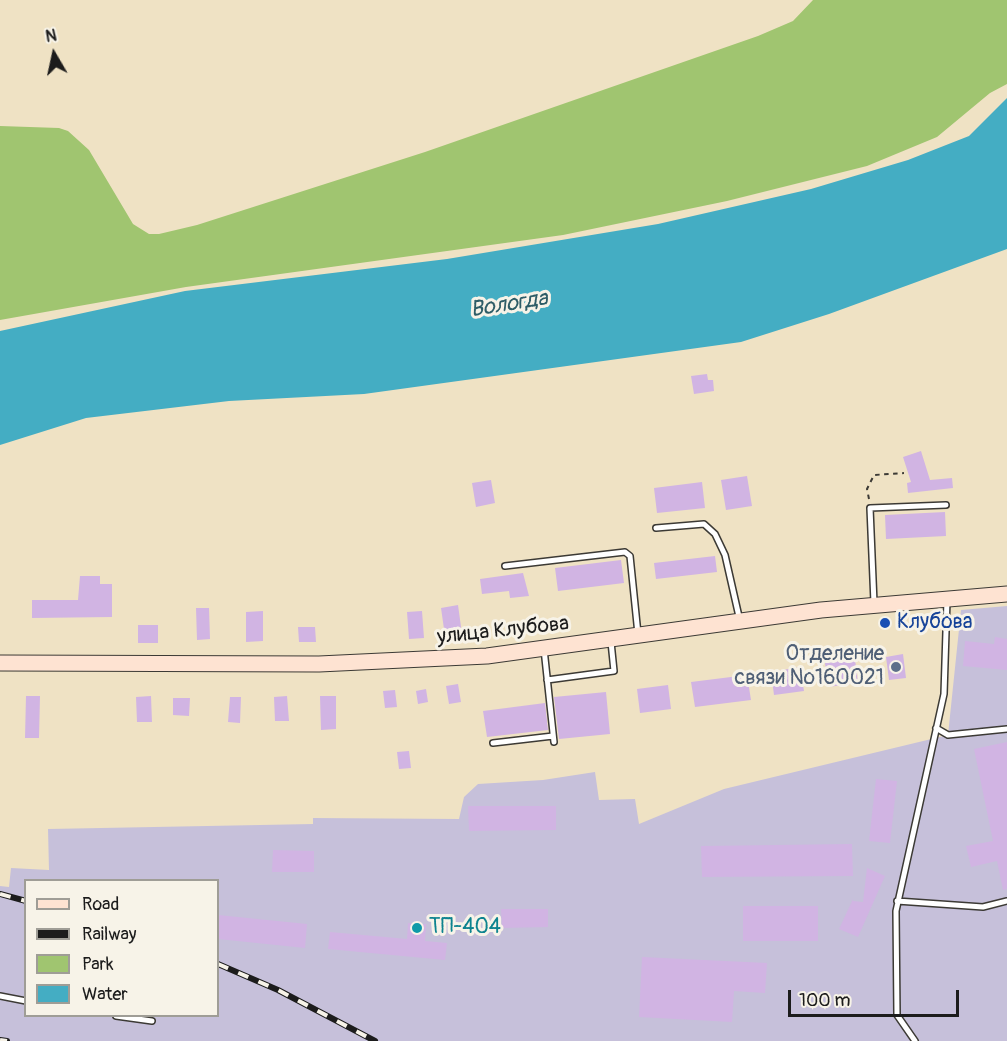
<!DOCTYPE html>
<html>
<head>
<meta charset="utf-8">
<style>
	body { margin:0 }
	#map { position:relative; width:1007px; height:1041px; overflow:hidden; background:#efe2c4; font-family:Pangolin,sans-serif }
	canvas { display:block }
	.legend { position:absolute; left:24px; top:879px; width:195px; height:138px; box-sizing:border-box; background:#f7f3e8; border:2px solid #9f9d96; margin:0; padding:8px 10px; list-style:none; font-size:18px; color:#1c1c1c }
	.legend li { display:flex; align-items:center; gap:12px; height:30px }
	.legend b { width:30px; border:2px solid #9f9d96 }
	.north { position:absolute; left:24px; top:24px; width:60px; height:60px; -webkit-text-stroke:4px #f7f3e8; paint-order:stroke; rotate:351deg; font-size:16px; font-weight:700; line-height:24px; text-align:center; color:#1c1c1c }
	.north::after { content:''; display:block; margin:auto; width:21px; height:27px; background:#1c1c1c; clip-path:polygon(50% 0,100% 100%,50% 72%,0 100%) }
	.scale { position:absolute; left:788px; top:990px; width:171px; height:27px; box-sizing:border-box; border:3px solid #1c1c1c; border-top:0; padding-left:8px; font-size:18px; line-height:21px; white-space:nowrap; color:#1c1c1c; -webkit-text-stroke:4px #f7f3e8; paint-order:stroke }
</style>
</head>
<body>
<div id="map">
<canvas width="1007" height="1041"></canvas>
<ul class="legend">
<li><b style="height:8px;background:#fee3d2"></b>Road</li>
<li><b style="height:8px;background:#1c1c1c"></b>Railway</li>
<li><b style="height:16px;background:#a0c570"></b>Park</li>
<li><b style="height:16px;background:#44adc3"></b>Water</li>
</ul>
<div class="north">N</div>
<div class="scale">100 m</div>
</div>
<script>
const ctx = document.querySelector('canvas').getContext('2d');
ctx.lineJoin = 'round';
function fillPath(path, color) {
  ctx.fillStyle = color;
  ctx.fill(path, 'evenodd');
}
function shape(rows) {
  const path = new Path2D();
  for (const r of rows) {
    path.moveTo(r[0], r[1]);
    for (let i = 2; i < r.length; i += 2) path.lineTo(r[i], r[i + 1]);
  }
  return path;
}
function trace(path, color, width, dash) {
  ctx.strokeStyle = color;
  ctx.lineWidth = width;
  ctx.lineCap = dash ? 'butt' : 'round';
  ctx.setLineDash(dash || []);
  ctx.stroke(path);
}
function write(font, color, halo, rows, align = 'center') {
  ctx.font = font + ' Pangolin,sans-serif';
  ctx.lineWidth = 6;
  ctx.setLineDash([]);
  ctx.textBaseline = 'middle';
  ctx.strokeStyle = halo;
  ctx.fillStyle = color;
  for (const [text, x, y, turn = 0] of rows) {
    ctx.save();
    ctx.translate(x, y);
    ctx.rotate((+turn || 0) * Math.PI / 180);
    ctx.textAlign = isNaN(turn) ? turn : align;
    if (halo) ctx.strokeText(text, 0, 0);
    ctx.fillText(text, 0, 0);
    ctx.restore();
  }
}
fillPath(shape([
	[1007,606,1007,1041,0,1041,0,886,9,887,11,868,49,870,48,829,313,824,313,818,459,819,464,797,478,784,543,780,595,772,599,800,635,799,639,824,724,789,948,735,961,610],
	[26,880,218,880,218,1016,26,1016]
]), '#c6c0da');
fillPath(shape([
	[813,0,1007,0,1007,84,990,93,937,137,867,166,727,201,563,235,186,287,0,320,0,126,59,128,68,131,89,150,133,224,149,234,159,234,197,225,425,152,758,36,793,21]
]), '#a0c570');
fillPath(shape([
	[1007,98,1007,249,829,314,741,342,364,394,229,401,86,418,0,445,0,331,185,291,447,259,658,224,811,189,908,160,969,136]
]), '#44adc3');
fillPath(shape([
	[707,374,708,380,713,380,714,391,694,394,691,376],
	[921,451,930,480,952,478,953,488,908,493,907,483,911,482,903,457],
	[747,476,752,506,726,510,721,480],
	[491,480,495,503,476,507,472,483],
	[702,482,705,508,657,513,654,488],
	[945,512,946,536,886,539,885,515],
	[715,556,717,572,656,579,654,563],
	[621,560,624,583,558,591,555,568],
	[523,573,529,596,510,598,509,591,482,594,480,579],
	[80,576,100,576,100,584,112,584,112,617,32,618,32,600,78,600],
	[458,605,462,634,445,636,441,608],
	[196,608,209,608,210,639,197,640],
	[263,611,263,641,246,642,246,612],
	[422,611,424,638,409,639,407,612],
	[138,625,158,625,158,643,138,643],
	[298,627,315,627,316,642,299,642],
	[995,637,1007,639,1007,670,963,666,965,641,994,644],
	[903,654,906,678,889,680,886,657],
	[855,659,858,683,828,687,825,663],
	[800,667,804,691,774,695,771,672],
	[747,675,751,700,695,707,691,682],
	[458,684,461,702,449,704,446,686],
	[668,685,671,709,640,713,637,689],
	[426,689,428,702,418,704,416,691],
	[395,690,397,707,385,708,383,691],
	[606,692,610,734,559,739,554,697],
	[26,696,40,696,39,738,25,738],
	[151,696,152,722,137,722,136,697],
	[287,696,289,721,275,721,274,697],
	[320,696,336,696,336,729,321,730],
	[230,697,241,697,240,723,228,722],
	[173,698,190,698,189,716,173,715],
	[545,703,548,730,487,737,483,711],
	[1007,742,1007,889,1003,890,997,861,971,867,966,846,993,841,974,749],
	[409,751,411,768,399,769,397,752],
	[876,779,897,781,890,843,869,841],
	[468,806,556,806,556,830,469,831],
	[852,844,853,876,702,877,701,846],
	[273,850,314,851,314,872,272,872],
	[867,868,885,876,858,937,839,929,853,899,853,901,863,902],
	[743,906,818,906,818,941,743,941],
	[501,909,548,909,548,927,502,928],
	[218,915,307,924,305,948,218,939],
	[408,923,426,924,425,941,447,943,445,960,328,949,330,932,407,939],
	[642,957,767,963,765,993,734,991,732,1022,639,1017]
]), '#d1b4e3');
const lane = shape([
	[656,528,704,524,715,534,725,555,740,621],
	[505,566,625,552,630,556,638,634],
	[874,603,870,508,946,505],
	[544,649,554,742],
	[547,680,614,671,611,642],
	[936,728,948,735,1007,729],
	[493,743,553,736],
	[897,901,983,907,1007,901],
	[0,996,26,1001],
	[116,1016,152,1021],
	[915,1041,897,1015,896,911,944,694,947,600]
]);
const secondary = shape([
	[0,663,319,664,487,656,821,610,1007,594]
]);
trace(lane, '#3c3a35', 8);
trace(secondary, '#3c3a35', 17);
trace(shape([
	[869,499,867,489,874,475,904,473]
]), '#3c3a35', 2, [4.5, 4.5]);
trace(lane, '#fff', 5);
trace(secondary, '#fee3d2', 15);
const rail = shape([
	[0,894,26,901],
	[218,964,278,990,375,1041],
	[0,1040,7,1041]
]);
trace(rail, '#1c1c1c', 6);
trace(rail, '#f7f3e8', 4, [11]);
for (const [x, y, r, color] of [
	[885,623,6,"#1a4fb4"],
	[896,667,6,"#5c6f8a"],
	[417,928,6,"#0f9aa8"]
]) {
  const dot = new Path2D();
  dot.arc(x, y, r, 0, 2 * Math.PI);
  ctx.fillStyle = color;
  ctx.fill(dot);
  trace(dot, '#f7f3e8', 2);
}
write('21px', '#164399', '#f7f3e8', [
	["Клубова",897,623]
], 'left');
write('21px', '#1c1c1c', '#f7f3e8', [
	["улица Клубова",503,631,-6]
]);
write('21px', '#4e5e75', '#f7f3e8', [
	["Отделение",884,655],
	["связи №160021",884,679]
], 'right');
write('21px', '#0d838f', '#f7f3e8', [
	["ТП-404",429,928]
], 'left');
write('italic 22px', '#2e5d67', '#f7f3e8', [
	["Вологда",509,305,-9]
]);
</script>
</body>
</html>
